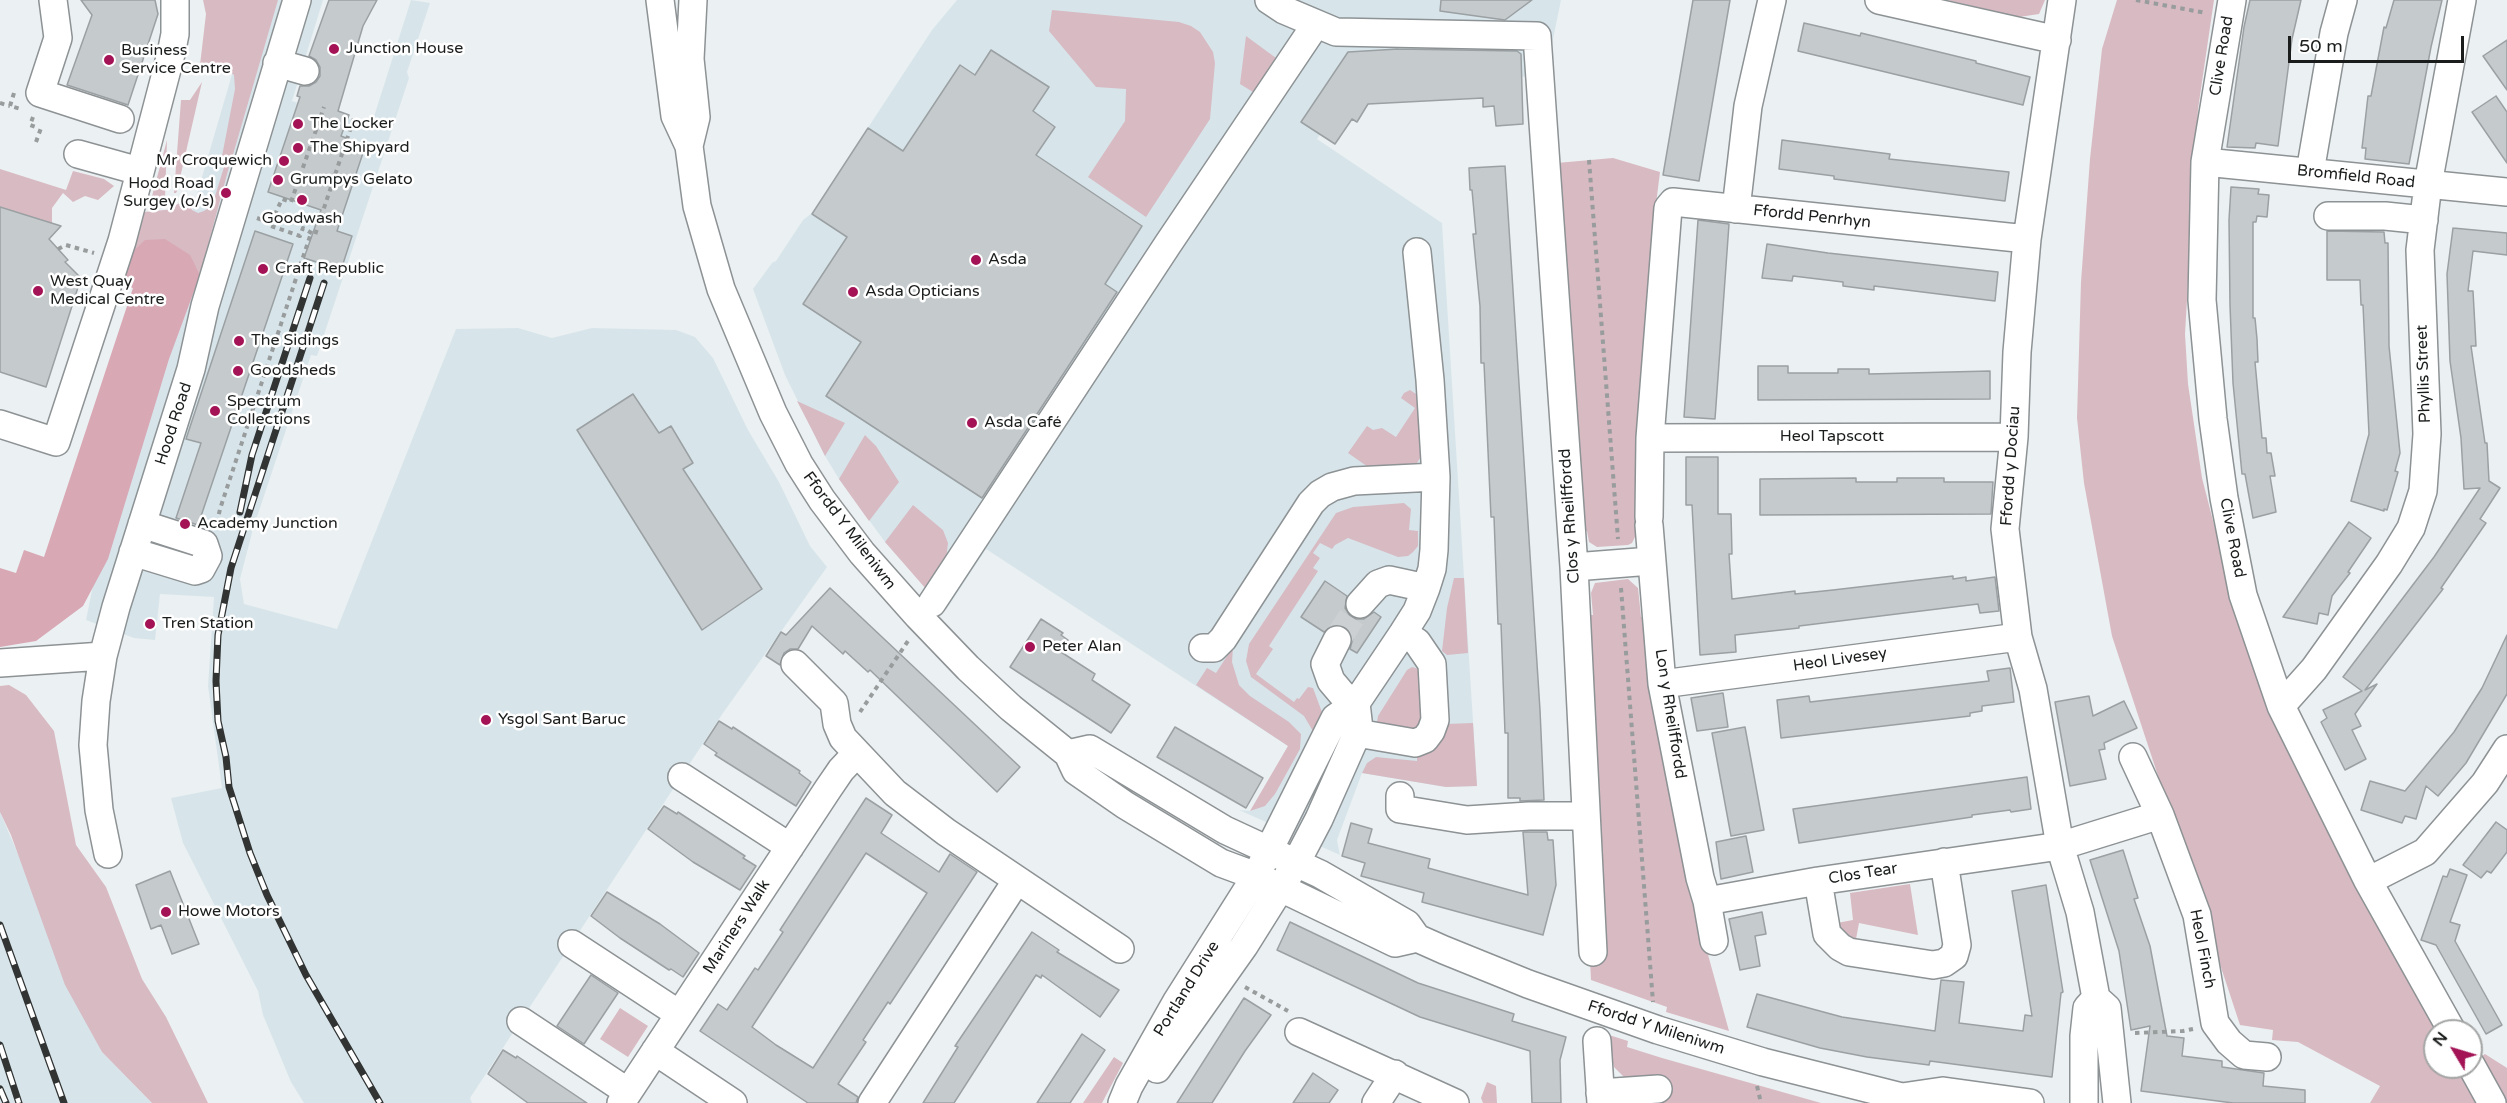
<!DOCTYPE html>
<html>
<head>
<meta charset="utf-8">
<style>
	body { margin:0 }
	#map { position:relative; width:2507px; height:1103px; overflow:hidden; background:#ebf0f2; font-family:"Varela Round",sans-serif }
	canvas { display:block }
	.north { position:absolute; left:2423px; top:1019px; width:60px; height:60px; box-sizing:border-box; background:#fff; border:2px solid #a4a5a5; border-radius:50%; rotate:308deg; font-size:16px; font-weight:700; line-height:24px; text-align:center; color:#1b1d1d }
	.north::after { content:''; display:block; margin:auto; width:21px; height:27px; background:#a31356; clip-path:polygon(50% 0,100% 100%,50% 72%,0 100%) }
	.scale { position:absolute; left:2288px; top:36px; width:176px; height:27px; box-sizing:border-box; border:3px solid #1b1d1d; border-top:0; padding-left:8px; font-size:18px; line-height:21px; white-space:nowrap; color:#1b1d1d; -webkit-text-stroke:4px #fff; paint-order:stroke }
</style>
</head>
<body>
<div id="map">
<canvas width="2507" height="1103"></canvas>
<div class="north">N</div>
<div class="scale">50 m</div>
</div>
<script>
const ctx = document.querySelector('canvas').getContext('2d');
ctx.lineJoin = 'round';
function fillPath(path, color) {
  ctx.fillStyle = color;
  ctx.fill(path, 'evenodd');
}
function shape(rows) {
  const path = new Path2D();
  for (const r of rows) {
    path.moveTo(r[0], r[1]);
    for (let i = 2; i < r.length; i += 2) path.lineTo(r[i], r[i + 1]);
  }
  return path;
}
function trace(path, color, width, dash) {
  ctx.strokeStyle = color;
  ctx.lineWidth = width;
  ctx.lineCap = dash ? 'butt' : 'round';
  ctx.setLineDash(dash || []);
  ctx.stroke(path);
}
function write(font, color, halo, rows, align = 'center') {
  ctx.font = font + ' "Varela Round",sans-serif';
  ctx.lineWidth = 5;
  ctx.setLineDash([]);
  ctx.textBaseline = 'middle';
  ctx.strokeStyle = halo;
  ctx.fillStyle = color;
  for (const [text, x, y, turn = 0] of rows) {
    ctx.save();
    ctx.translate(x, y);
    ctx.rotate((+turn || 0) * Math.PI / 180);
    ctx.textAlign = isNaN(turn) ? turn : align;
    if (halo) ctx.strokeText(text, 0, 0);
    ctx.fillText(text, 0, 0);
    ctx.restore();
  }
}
fillPath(shape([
	[223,0,323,0,292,101,371,126,411,0,430,3,407,72,409,78,317,356,311,355,253,529,240,579,244,604,337,629,456,329,518,328,552,338,592,328,676,330,695,337,713,358,748,430,779,482,810,546,827,567,723,713,470,1098,472,1103,304,1103,291,1082,263,1015,258,991,183,843,171,798,222,788,208,686,214,597,160,594,155,640,134,638,86,620,117,468,245,30],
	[957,0,1561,0,1552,44,1552,75,1353,86,1317,139,1442,223,1477,786,1446,787,1362,773,1337,840,1340,855,1239,810,1251,811,1288,746,986,549,946,610,885,542,839,479,825,456,785,375,753,289,772,263,776,261,803,220,812,213,932,30],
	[0,812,102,1052,152,1103,0,1103]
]), '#d7e5eb');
fillPath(shape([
	[203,0,278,0,232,158,222,156,235,89,234,75,224,67,200,65,206,14],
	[1947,0,2045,0,2039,14,2019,17],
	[2117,0,2214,0,2198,109,2185,334,2188,384,2202,478,2240,626,2439,1031,2435,1031,2435,1067,2457,1067,2476,1103,2370,1103,2380,1086,2298,1042,2272,1040,2273,1030,2240,1025,2112,636,2084,483,2077,418,2081,282,2090,159,2102,49],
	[1052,10,1179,22,1191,26,1200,32,1213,52,1215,63,1210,119,1146,217,1088,177,1125,121,1126,89,1096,87,1049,31],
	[1246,36,1276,58,1253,92,1240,84],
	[202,82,177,191,176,193,174,193,181,100,190,100],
	[167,140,165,198,151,200],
	[1613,158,1660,172,1651,244,1645,316,1642,379,1641,517,1635,518,1635,537,1632,543,1628,545,1597,547,1589,542,1587,531,1580,532,1557,163],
	[224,167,229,167,200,275,189,255,130,254,140,210,144,212,175,209,174,206,187,199,192,210,198,213,204,211,212,206],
	[0,169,66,190,73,171,104,179,114,186,98,200,85,196,73,202,63,193,52,208,52,224,0,207],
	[1410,390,1419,396,1423,453,1417,463,1371,469,1348,453,1367,426,1373,430,1382,428,1396,437,1415,408,1401,398,1404,393],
	[797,401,845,423,825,456,812,430],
	[865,435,876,446,899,482,869,521,839,479],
	[1404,503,1411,509,1409,530,1418,531,1418,546,1413,552,1408,556,1398,557,1348,538,1335,545,1332,549,1320,543,1313,553,1320,558,1313,568,1318,571,1269,646,1273,649,1256,674,1294,702,1297,698,1299,699,1308,687,1313,688,1323,715,1314,733,1304,716,1251,677,1246,661,1249,644,1336,513,1353,507],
	[913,505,943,530,948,543,946,560,926,589,885,542],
	[1454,578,1464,578,1468,653,1447,655,1442,651,1447,608],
	[1628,579,1638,588,1641,617,1648,617,1707,951,1729,1031,1666,1012,1667,1007,1591,980,1590,959,1606,958,1585,615,1593,615,1591,593,1595,583],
	[1233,647,1232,662,1239,685,1250,696,1289,722,1301,734,1300,749,1275,794,1265,806,1250,811,1288,746,1196,685,1207,668,1216,673],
	[1412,667,1419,669,1424,720,1416,728,1409,731,1380,726,1377,722,1378,716,1407,670],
	[9,685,26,695,54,731,76,845,106,887,142,979,166,1017,208,1103,152,1103,102,1052,65,985,11,835,0,812,0,686],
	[1473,723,1477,786,1446,787,1362,773,1367,763,1376,757,1417,761,1417,752,1446,724],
	[1910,884,1918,935,1859,923,1856,939,1843,934,1837,923,1853,920,1850,893],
	[620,1008,648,1026,628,1057,600,1039],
	[1609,1035,1628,1041,1627,1047,1662,1058,1821,1103,1630,1103,1632,1080,1624,1077,1614,1067,1610,1051],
	[2485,1054,2507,1068,2507,1103,2501,1103,2477,1059],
	[1114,1057,1123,1063,1102,1103,1083,1103],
	[1487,1082,1496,1086,1497,1103,1483,1103,1481,1098]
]), '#d8bac2');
fillPath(shape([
	[165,239,190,255,200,275,169,359,108,559,83,606,36,641,0,647,0,568,16,573,24,550,44,557,133,288,120,283,130,254,145,240]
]), '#d8a8b5');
const building = shape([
	[81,0,155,0,158,14,128,105,67,85,92,15,81,0],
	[329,0,377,0,363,26,338,111,349,115,341,136,346,138,343,146,363,153,337,231,352,236,341,270,304,258,321,210,268,192,300,97,297,96,300,86,309,86,316,82,320,76,320,67,316,60,309,56,329,0],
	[1441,0,1532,0,1505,20,1440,11,1441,0],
	[1693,0,1730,0,1699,181,1663,175,1693,0],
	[2250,0,2301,0,2292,39,2278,146,2256,143,2255,148,2227,147,2244,27,2250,0],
	[2394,0,2442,0,2431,47,2409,164,2365,159,2366,148,2362,148,2368,96,2371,96,2384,27,2386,28,2394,0],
	[1804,23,1860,36,1861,33,1976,61,1976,63,2030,77,2023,105,1798,51,1804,23],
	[2507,40,2507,90,2483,56,2507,40],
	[1398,49,1517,51,1521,54,1523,124,1496,126,1494,106,1483,107,1483,98,1368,104,1357,122,1352,119,1335,144,1301,122,1348,52,1398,49],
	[991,50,1049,87,1033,111,1055,127,1036,155,1142,226,1105,284,1117,292,982,498,826,396,861,342,803,304,847,237,812,214,868,128,903,151,960,65,975,75,991,50],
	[2496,96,2507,112,2507,163,2472,112,2496,96],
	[1782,140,1890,154,1889,159,2009,172,2005,201,1834,179,1834,176,1779,169,1782,140],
	[1505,166,1540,710,1544,800,1520,801,1520,798,1508,798,1508,733,1505,733,1501,624,1498,624,1494,517,1491,517,1484,363,1481,363,1480,306,1473,234,1476,234,1472,190,1470,190,1469,168,1505,166],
	[2231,187,2259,189,2258,194,2269,195,2267,217,2257,216,2256,222,2253,222,2253,318,2255,318,2257,339,2258,362,2255,362,2262,438,2266,438,2267,453,2271,453,2275,476,2270,476,2276,512,2253,518,2245,474,2242,474,2233,383,2230,305,2229,220,2231,187],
	[0,207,61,226,49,239,68,260,65,262,81,278,46,387,0,372,0,207],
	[1698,220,1729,224,1715,419,1684,417,1698,220],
	[2453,228,2507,233,2507,255,2473,251,2468,291,2473,291,2476,346,2471,346,2485,443,2487,443,2489,481,2500,488,2480,519,2486,523,2441,588,2443,589,2365,690,2377,684,2355,714,2361,726,2352,730,2366,759,2345,770,2321,722,2327,718,2323,710,2362,691,2343,677,2434,557,2480,488,2464,489,2461,438,2450,361,2447,274,2453,228],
	[255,231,293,244,198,525,176,518,201,443,186,439,255,231],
	[2327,231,2384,232,2385,243,2388,243,2389,346,2400,453,2395,471,2398,472,2387,510,2384,509,2384,511,2351,501,2369,434,2363,305,2361,305,2360,280,2327,280,2327,231],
	[1767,244,1828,253,1998,272,1995,301,1874,286,1874,290,1843,286,1843,282,1793,276,1792,281,1762,278,1767,244],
	[1758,366,1788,366,1788,373,1838,373,1838,369,1869,369,1869,374,1990,371,1990,399,1758,400,1758,366],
	[633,394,659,433,671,426,693,463,683,469,762,589,702,630,577,430,633,394],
	[1686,457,1718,457,1718,514,1731,514,1732,554,1729,554,1732,599,1795,591,1795,594,1833,590,1953,576,1953,579,1966,577,1966,581,1995,577,1999,611,1980,613,1978,604,1799,626,1799,628,1735,635,1736,652,1700,655,1692,505,1686,505,1686,457],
	[1856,478,1856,482,1897,482,1897,478,1944,478,1944,482,1993,482,1991,514,1760,515,1760,479,1856,478],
	[2349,522,2371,538,2348,572,2350,573,2332,596,2328,615,2319,613,2317,624,2283,617,2349,522],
	[1325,581,1347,596,1345,608,1350,616,1356,619,1364,619,1374,612,1381,617,1357,653,1350,649,1353,638,1350,632,1345,626,1335,624,1324,632,1301,617,1325,581],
	[830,588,1020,767,997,792,870,670,868,672,845,651,843,654,812,626,798,649,790,649,784,653,780,665,766,656,781,632,786,635,830,588],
	[1041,619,1063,633,1061,635,1068,640,1061,652,1095,674,1092,680,1130,705,1111,733,1010,667,1041,619],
	[2507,635,2507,694,2466,763,2455,776,2438,796,2426,786,2416,819,2405,816,2402,823,2361,810,2370,781,2405,791,2454,732,2482,688,2507,635],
	[2010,668,2014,702,1982,706,1982,711,1970,713,1970,716,1781,738,1777,700,1809,696,1810,702,1989,681,1987,671,2010,668],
	[1723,693,1728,727,1697,731,1691,698,1723,693],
	[2089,696,2093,716,2124,701,2137,728,2104,743,2105,749,2099,750,2106,779,2070,786,2055,702,2089,696],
	[719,721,732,729,733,727,800,771,799,773,811,782,796,806,715,755,717,753,704,744,719,721],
	[1175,727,1263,778,1246,808,1157,757,1175,727],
	[1745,727,1764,830,1731,836,1712,733,1745,727],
	[2027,777,2031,809,2011,812,2010,810,1972,815,1972,817,1799,843,1793,809,2027,777],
	[866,798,892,815,881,833,939,872,950,854,977,872,890,1004,888,1002,863,1040,866,1042,838,1084,858,1097,856,1103,808,1103,700,1031,718,1004,727,1010,755,968,758,970,783,932,780,930,866,798],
	[866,853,927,893,813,1068,776,1045,752,1027,866,853],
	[664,806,677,814,678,812,745,856,743,858,756,866,740,890,693,862,648,829,664,806],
	[2496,822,2507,830,2507,852,2491,873,2487,871,2481,878,2463,865,2496,822],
	[1351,823,1372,829,1368,843,1430,859,1428,868,1528,895,1523,832,1547,832,1548,840,1553,840,1556,885,1543,935,1422,902,1424,893,1361,876,1365,863,1342,856,1351,823],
	[1746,836,1753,872,1721,879,1716,842,1746,836],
	[2123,850,2138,898,2134,899,2150,946,2167,1036,2184,1038,2182,1056,2222,1061,2222,1067,2264,1073,2263,1086,2305,1090,2305,1103,2233,1103,2141,1091,2150,1026,2131,1030,2119,951,2090,860,2123,850],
	[2450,869,2467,875,2450,922,2460,925,2455,941,2502,1025,2486,1034,2436,945,2421,940,2443,876,2447,877,2450,869],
	[170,871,199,944,172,954,161,925,151,929,136,885,170,871],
	[2046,885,2063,992,2061,993,2052,1077,1930,1061,1929,1065,1867,1057,1820,1048,1747,1027,1757,994,1842,1017,1935,1031,1941,980,1964,982,1959,1023,2023,1031,2025,1015,2032,1016,2012,891,2046,885],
	[607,892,660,924,699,953,683,977,671,969,669,970,620,938,591,916,607,892],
	[1762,912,1766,934,1755,936,1760,966,1740,970,1729,919,1762,912],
	[1290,922,1418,983,1514,1014,1512,1021,1566,1037,1560,1060,1561,1103,1532,1103,1530,1051,1420,1017,1277,950,1290,922],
	[1032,932,1059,950,1057,952,1119,990,1100,1017,1042,975,1041,978,1036,975,954,1103,923,1103,958,1047,955,1046,1032,932],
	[591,975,618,993,584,1044,557,1026,591,975],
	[1244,998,1271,1015,1245,1051,1212,1103,1177,1103,1244,998],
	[1082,1034,1105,1050,1070,1103,1037,1103,1082,1034],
	[503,1050,516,1058,517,1056,587,1103,528,1103,488,1074,503,1050],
	[1313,1073,1338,1090,1329,1103,1293,1103,1313,1073]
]);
fillPath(building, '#c5cacd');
trace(building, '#9ba0a3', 1.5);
trace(shape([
	[1337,640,1360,604]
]), '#ccd0d2', 27, [27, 14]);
const minor = shape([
	[53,0,58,38,40,93,120,119],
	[660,0,675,116,689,146,697,206,721,289,773,413,799,464,822,500,862,553,918,616,968,668,1011,708,1068,754,1076,771,1125,805,1221,863,1256,876,1395,943,1417,938],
	[1269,0,1284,10,1336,32,1537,36,1574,567,1593,952],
	[1879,0,2057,40],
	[2062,0,2027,239,2017,352,2014,437,2005,529,2018,637,2033,689,2060,846,2080,912,2096,998,2107,1008,2117,1103],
	[2232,0,2205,162,2202,300,2213,419,2224,498,2243,595,2281,706,2368,881,2452,1031],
	[277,63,305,71],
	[689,146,696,117,690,59,693,0],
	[78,154,139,171],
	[2205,162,2507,192],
	[2310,172,2334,33,2343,0],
	[1736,209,1748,106,1772,0],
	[2328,216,2385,216,2424,220],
	[0,424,56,442,122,241,171,54,175,34,175,0],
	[1650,438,2014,437],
	[1649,517,1650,438,1668,208,1673,202,2027,239],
	[1649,525,1662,684,1700,878,1707,901],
	[133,552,195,571,201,569,208,556,204,544,142,524],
	[1574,567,1651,561],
	[932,603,1168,244,1316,24],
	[1360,604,1378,584,1389,580,1426,588],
	[1337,640,1325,664,1331,681,1342,694,1356,703],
	[1203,648,1214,648,1223,639,1311,503,1320,494,1332,487,1354,481,1436,477],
	[0,663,103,656],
	[795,664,834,703,837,724,843,738,895,793,946,832,1120,949],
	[1662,684,2018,637],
	[2281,706,2314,669,2389,564,2411,528,2423,491,2427,434,2420,250,2428,184,2462,0],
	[1357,733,1415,743,1425,739,1431,731,1435,720,1432,664,1417,642,1403,633],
	[1068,754,1090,749,1225,830,1320,874,1407,924,1417,938,1444,950,1528,984,1658,1030,1763,1062,1902,1097,1916,1103],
	[2133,757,2160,815],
	[682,777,790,847],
	[1400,796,1400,809,1467,820,1529,816,1586,816],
	[108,854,99,810,93,745,96,701,103,656,116,607,191,369,205,306,297,0],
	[1818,881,1827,934,1840,947,1849,952,1933,965,1944,963,1954,956,1957,945,1944,862],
	[2368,881,2425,852,2485,783,2507,749],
	[1714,941,1707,901,1818,881,2060,846,2160,815,2197,915,2215,1023,2229,1042,2244,1055,2267,1057],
	[572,944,679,1014],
	[521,1021,628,1092],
	[1299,1032,1455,1103],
	[1597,1041,1601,1103],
	[655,1051,733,1103],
	[2471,1065,2492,1103],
	[1157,1069,1244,946,1296,863,1319,819,1359,729,1356,703],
	[1600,1093,1658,1089],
	[1902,1097,1943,1091,2030,1103],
	[621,1103,828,789,841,770,856,754],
	[872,1103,1017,880],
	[1122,1103,1129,1086,1177,1001,1256,876,1335,718,1356,703,1403,633,1417,611,1426,588,1432,569,1434,550,1436,477,1430,380,1417,252],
	[1376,1103,1395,1074],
	[2084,1103,2084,1036,2087,1008,2096,998]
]);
trace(minor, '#8d9294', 30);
trace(shape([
	[2136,0,2206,13],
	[14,93,10,106,21,109],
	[0,103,10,106],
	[33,117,30,125,38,128],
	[36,142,41,128],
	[1589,160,1618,539],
	[257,218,271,223,271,226,300,236,303,228,315,235,354,118],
	[271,223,282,199,291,202,324,107],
	[58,249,66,245,94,253],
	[217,523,220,509,311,233],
	[1621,588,1653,1002],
	[860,712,908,641],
	[1245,987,1288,1011],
	[2135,1033,2183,1031,2193,1029],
	[1757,1086,1761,1103]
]), '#989c9d', 4, [4.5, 4.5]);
trace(minor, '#fff', 27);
const rail = shape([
	[324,283,231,568,218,635,216,681,218,721,226,757,229,787,250,853,267,895,306,975,380,1103],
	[240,512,252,455,310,278],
	[0,925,64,1103],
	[0,1045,19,1103],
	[0,1089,6,1103]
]);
trace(rail, '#323434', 7);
trace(rail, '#fff', 4.5, [14]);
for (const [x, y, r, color] of [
	[334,49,6,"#a31356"],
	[109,60,6,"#a31356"],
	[298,124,6,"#a31356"],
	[298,148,6,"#a31356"],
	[284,161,6,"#a31356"],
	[278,180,6,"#a31356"],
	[226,193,6,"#a31356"],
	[302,200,6,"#a31356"],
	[976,260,6,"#a31356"],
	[263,269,6,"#a31356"],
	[38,291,6,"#a31356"],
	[853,292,6,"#a31356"],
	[239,341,6,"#a31356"],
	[238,371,6,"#a31356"],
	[215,411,6,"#a31356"],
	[972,423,6,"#a31356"],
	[185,524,6,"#a31356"],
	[150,624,6,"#a31356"],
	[1030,647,6,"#a31356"],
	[486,720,6,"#a31356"],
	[166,912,6,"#a31356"]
]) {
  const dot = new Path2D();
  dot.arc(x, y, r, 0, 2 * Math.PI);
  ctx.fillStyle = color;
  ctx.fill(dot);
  trace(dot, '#fff', 2);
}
write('16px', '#1b1d1d', '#fff', [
	["Junction House",346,49],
	["Business",121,51],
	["Service Centre",121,69],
	["The Locker",310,124],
	["The Shipyard",310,148],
	["Mr Croquewich",272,161,"right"],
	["Grumpys Gelato",290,180],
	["Hood Road",214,184,"right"],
	["Surgey (o/s)",214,202,"right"],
	["Goodwash",302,219,"center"],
	["Asda",988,260],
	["Craft Republic",275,269],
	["West Quay",50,282],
	["Medical Centre",50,300],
	["Asda Opticians",865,292],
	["The Sidings",251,341],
	["Goodsheds",250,371],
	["Spectrum",227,402],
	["Collections",227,420],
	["Asda Café",984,423],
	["Academy Junction",197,524],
	["Tren Station",162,624],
	["Peter Alan",1042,647],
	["Ysgol Sant Baruc",498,720],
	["Howe Motors",178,912]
], 'left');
write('16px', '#1b1d1d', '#fff', [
	["Clive Road",2222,56,-81],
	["Bromfield Road",2356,177,6],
	["Ffordd Penrhyn",1812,217,6],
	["Phyllis Street",2424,374,-92],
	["Hood Road",174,424,-72],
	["Heol Tapscott",1832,437],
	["Ffordd y Dociau",2011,466,-86],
	["Clos y Rheilffordd",1570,516,-94],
	["Ffordd Y Mileniwm",849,531,53],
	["Clive Road",2232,538,79],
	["Heol Livesey",1840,660,-8],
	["Lon y Rheilffordd",1670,714,81],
	["Clos Tear",1863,874,-9],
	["Mariners Walk",737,927,-57],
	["Heol Finch",2202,949,79],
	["Portland Drive",1187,989,-58],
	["Ffordd Y Mileniwm",1656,1028,18]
]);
</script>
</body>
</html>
